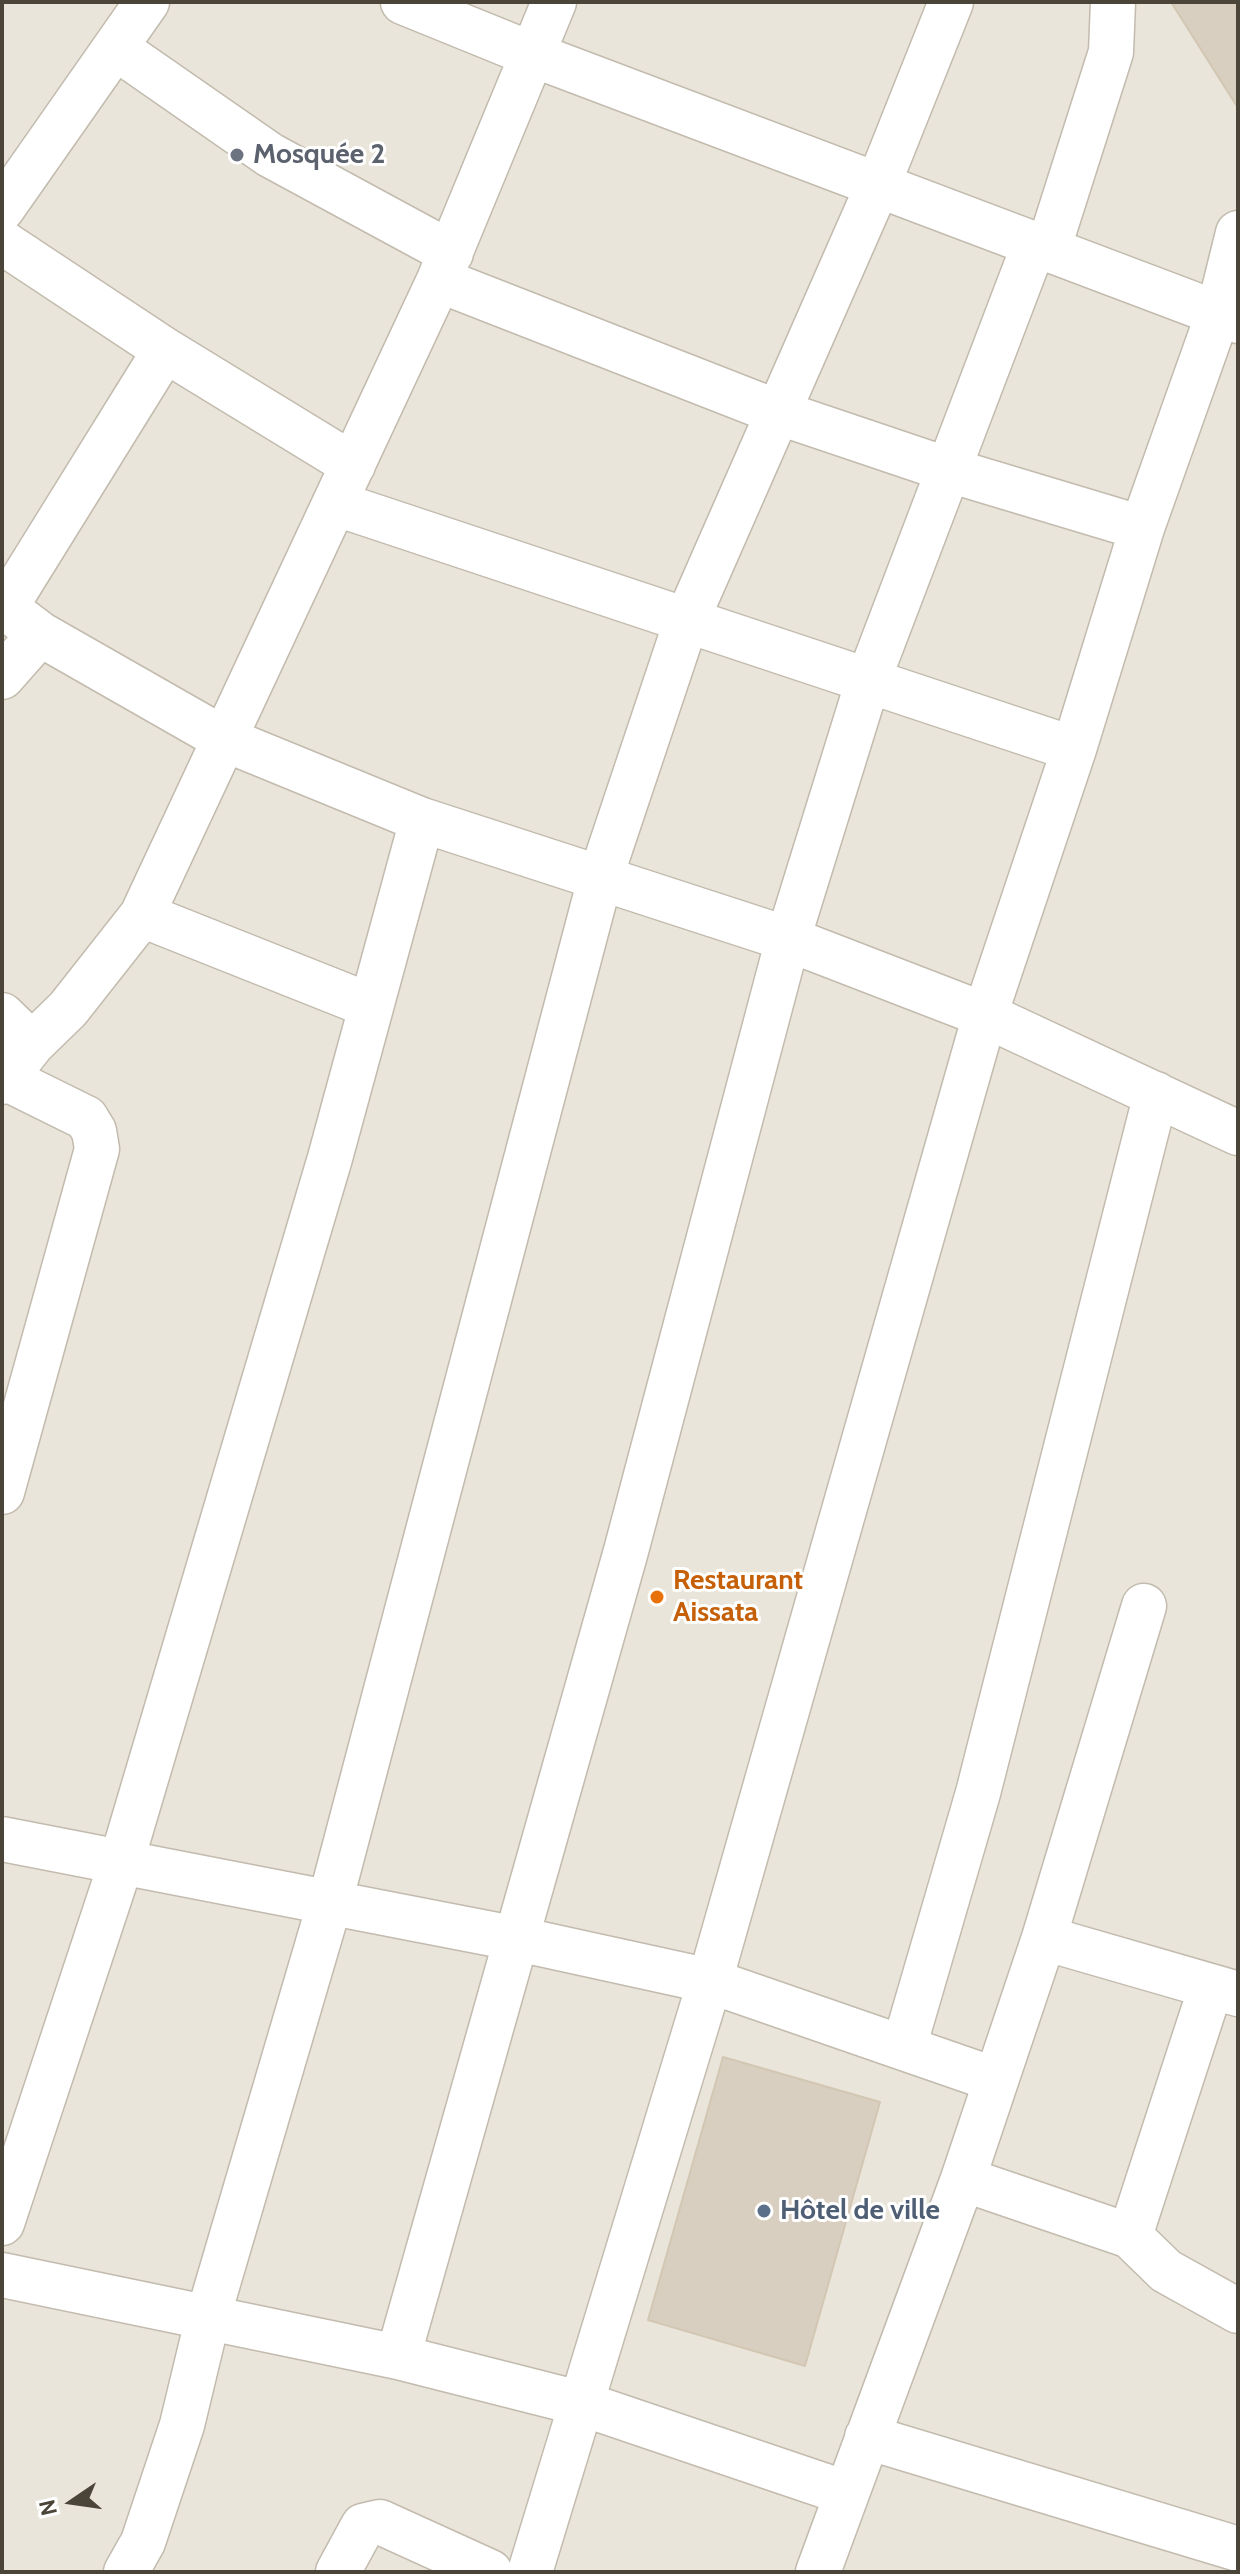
<!DOCTYPE html>
<html>
<head>
<meta charset="utf-8">
<style>
	body { margin:0 }
	#map { position:relative; width:1240px; height:2574px; overflow:hidden; background:#f6f3ec; font-family:Cabin,sans-serif }
	canvas { display:block }
	.frame { position:absolute; inset:0; border:4px solid #4b4439; pointer-events:none }
	.north { position:absolute; left:32px; top:2462px; width:80px; height:80px; -webkit-text-stroke:6px #fff; paint-order:stroke; rotate:257deg; font-size:22px; font-weight:700; line-height:32px; text-align:center; color:#4b4439 }
	.north::after { content:''; display:block; margin:auto; width:28px; height:36px; background:#4b4439; clip-path:polygon(50% 0,100% 100%,50% 72%,0 100%) }
</style>
</head>
<body>
<div id="map">
<canvas width="1240" height="2574"></canvas>
<div class="frame"></div>
<div class="north">N</div>
</div>
<script>
const ctx = document.querySelector('canvas').getContext('2d');
ctx.lineJoin = 'round';
function fillPath(path, color) {
  ctx.fillStyle = color;
  ctx.fill(path, 'evenodd');
}
function shape(rows) {
  const path = new Path2D();
  for (const r of rows) {
    path.moveTo(r[0], r[1]);
    for (let i = 2; i < r.length; i += 2) path.lineTo(r[i], r[i + 1]);
  }
  return path;
}
function trace(path, color, width, dash) {
  ctx.strokeStyle = color;
  ctx.lineWidth = width;
  ctx.lineCap = dash ? 'butt' : 'round';
  ctx.setLineDash(dash || []);
  ctx.stroke(path);
}
function write(font, color, halo, rows, align = 'center') {
  ctx.font = font + ' Cabin,sans-serif';
  ctx.lineWidth = 6;
  ctx.setLineDash([]);
  ctx.textBaseline = 'middle';
  ctx.strokeStyle = halo;
  ctx.fillStyle = color;
  for (const [text, x, y, turn = 0] of rows) {
    ctx.save();
    ctx.translate(x, y);
    ctx.rotate((+turn || 0) * Math.PI / 180);
    ctx.textAlign = isNaN(turn) ? turn : align;
    if (halo) ctx.strokeText(text, 0, 0);
    ctx.fillText(text, 0, 0);
    ctx.restore();
  }
}
fillPath(shape([
	[2,2,1238,2,1238,2572,2,2572]
]), '#eae5da');
const building = shape([
	[1171,2,1238,2,1238,108,1171,2],
	[723,2057,880,2102,805,2366,648,2320,723,2057]
]);
fillPath(building, '#d8cfc1');
trace(building, '#d3c7b4', 2);
const street = shape([
	[403,2,531,54,1238,321],
	[116,48,270,155,451,253],
	[2,209,147,2],
	[2,242,165,350,353,465],
	[1048,250,1111,52,1113,2],
	[439,280,777,412,949,470,1142,528],
	[337,504,1074,749],
	[2,605,40,634,224,739,422,820,788,939,985,1015,1238,1133],
	[5,608,165,350],
	[2,677,40,634],
	[142,915,371,1006],
	[2,1015,32,1044],
	[2,1082,32,1044,68,1009,142,915,439,280,554,2],
	[2,1492,97,1149,94,1131,86,1118,5,1078],
	[2,1839,518,1939,710,1981,996,2080],
	[1044,1938,1238,1994],
	[904,2047,978,1793,1156,1094],
	[963,2179,1130,2236,1166,2271,1238,2311],
	[2,2223,121,1863,330,1158,422,820],
	[1130,2236,1211,1987],
	[2,2275,398,2357,583,2404,846,2493],
	[398,2357,626,1551,788,939,868,681,1034,245],
	[867,2437,1238,2549],
	[126,2572,143,2542,182,2425,208,2317,330,1902,600,879,686,622,878,185,951,2],
	[338,2572,363,2526,380,2522,490,2572],
	[530,2572,710,1981,985,1015,1074,749,1142,528,1218,314,1238,233],
	[818,2572,963,2179,1044,1938,1144,1606]
]);
trace(street, '#c2bbae', 47);
trace(street, '#fff', 44);
for (const [x, y, r, color] of [
	[237,155,8,"#6b7280"],
	[657,1597,8,"#e8710a"],
	[764,2211,8,"#5c6f8a"]
]) {
  const dot = new Path2D();
  dot.arc(x, y, r, 0, 2 * Math.PI);
  ctx.fillStyle = color;
  ctx.fill(dot);
  trace(dot, '#fff', 3);
}
write('bold 28px', '#5b616d', '#fff', [
	["Mosquée 2",253,155]
], 'left');
write('bold 28px', '#c56008', '#fff', [
	["Restaurant",673,1581],
	["Aissata",673,1613]
], 'left');
write('bold 28px', '#4e5e75', '#fff', [
	["Hôtel de ville",780,2211]
], 'left');
</script>
</body>
</html>
